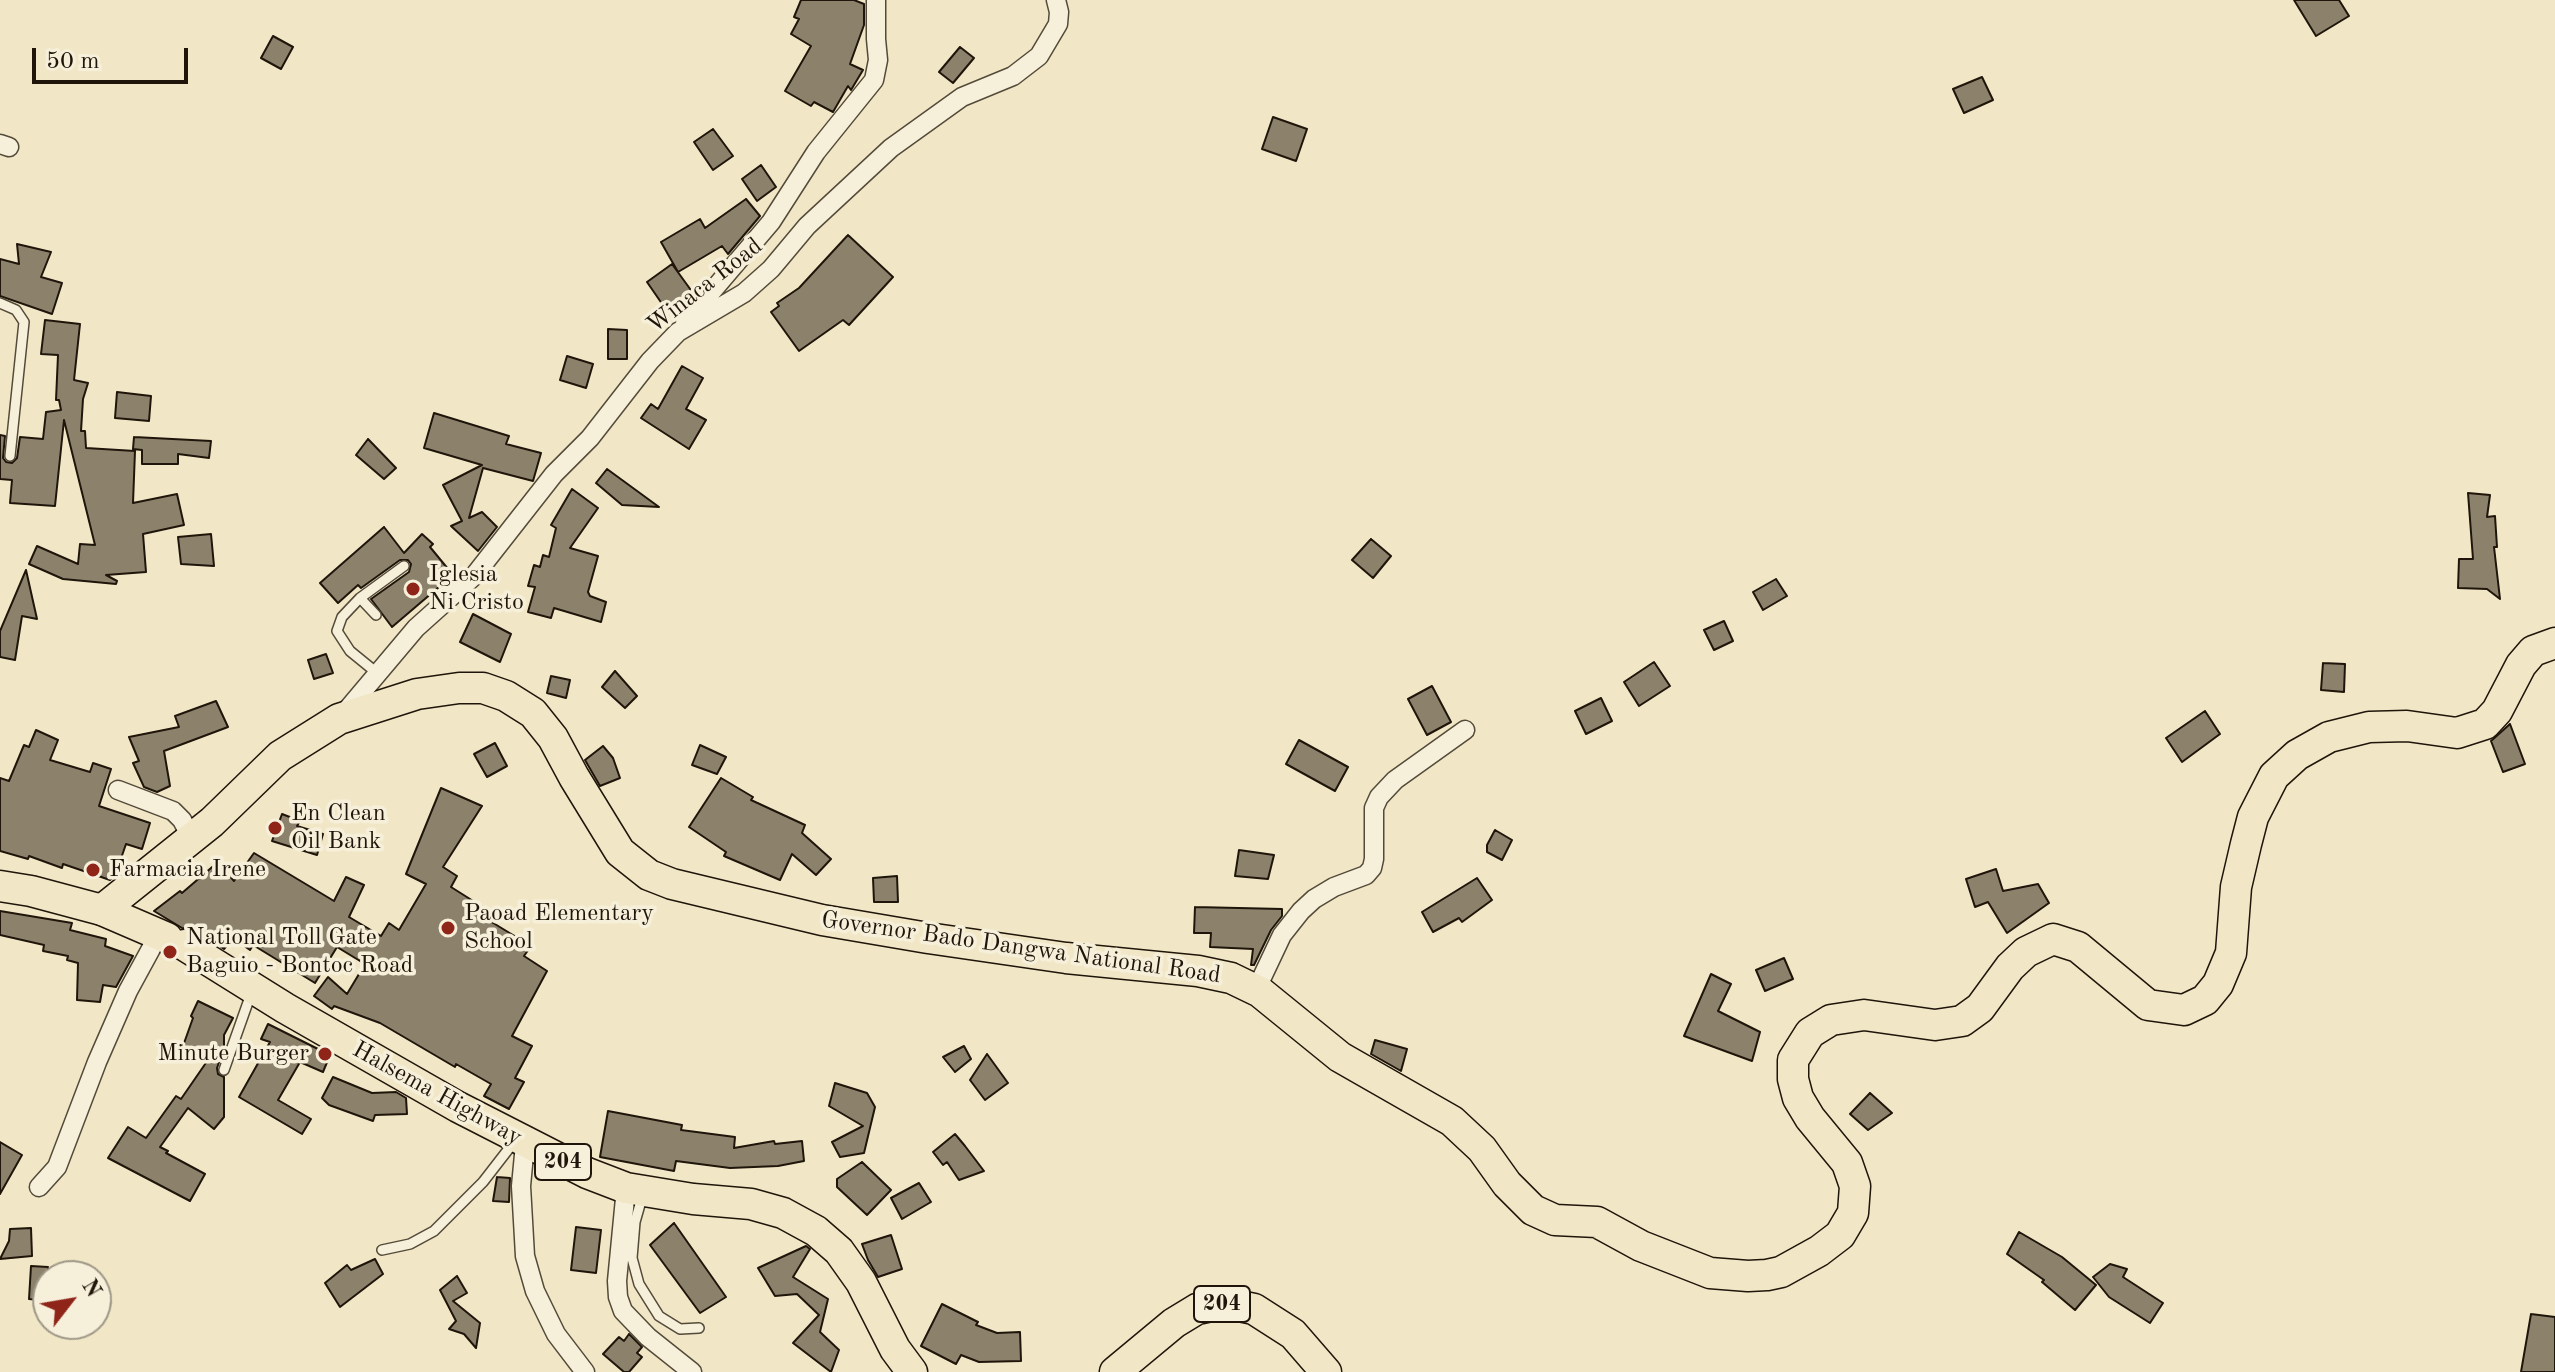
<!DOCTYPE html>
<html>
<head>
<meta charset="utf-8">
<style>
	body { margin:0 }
	#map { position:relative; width:2555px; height:1372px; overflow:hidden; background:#f1e7c6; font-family:"Old Standard TT",serif }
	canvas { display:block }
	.north { position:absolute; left:32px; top:1260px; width:80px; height:80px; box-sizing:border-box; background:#f6efda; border:2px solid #a09887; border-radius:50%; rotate:59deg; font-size:22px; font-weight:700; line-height:32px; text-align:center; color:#1f150a }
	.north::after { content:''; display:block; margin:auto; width:28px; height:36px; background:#8f2418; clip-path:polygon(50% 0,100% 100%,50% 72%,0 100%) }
	.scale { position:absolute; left:32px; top:48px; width:156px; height:36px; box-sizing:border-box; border:4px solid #1f150a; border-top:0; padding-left:10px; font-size:24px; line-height:28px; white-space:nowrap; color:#1f150a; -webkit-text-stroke:6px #f6efda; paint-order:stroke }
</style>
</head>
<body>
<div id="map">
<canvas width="2555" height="1372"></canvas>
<div class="north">N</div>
<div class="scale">50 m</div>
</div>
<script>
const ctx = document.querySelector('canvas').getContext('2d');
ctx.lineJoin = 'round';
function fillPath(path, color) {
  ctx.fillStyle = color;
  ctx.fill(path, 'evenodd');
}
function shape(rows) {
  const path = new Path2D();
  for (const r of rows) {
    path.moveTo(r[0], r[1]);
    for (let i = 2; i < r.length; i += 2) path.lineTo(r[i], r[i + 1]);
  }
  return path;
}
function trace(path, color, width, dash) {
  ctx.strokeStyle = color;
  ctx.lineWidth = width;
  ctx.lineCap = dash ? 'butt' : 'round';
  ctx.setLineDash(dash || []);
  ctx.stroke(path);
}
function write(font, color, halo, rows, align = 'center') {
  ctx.font = font + ' "Old Standard TT",serif';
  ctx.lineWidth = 7;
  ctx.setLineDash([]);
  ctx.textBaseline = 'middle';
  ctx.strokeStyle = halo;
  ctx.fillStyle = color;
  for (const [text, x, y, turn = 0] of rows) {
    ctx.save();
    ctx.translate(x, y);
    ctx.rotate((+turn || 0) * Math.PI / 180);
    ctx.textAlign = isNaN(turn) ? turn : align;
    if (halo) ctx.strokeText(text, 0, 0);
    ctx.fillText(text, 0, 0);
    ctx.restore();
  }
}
const building = shape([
	[801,0,854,0,864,4,864,25,850,64,863,70,851,90,848,86,833,112,814,102,811,106,785,91,811,46,791,34,799,19,794,17,801,0],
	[2294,0,2339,0,2349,16,2316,36,2294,0],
	[273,36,293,47,281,69,261,58,273,36],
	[960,47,974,58,953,83,939,72,960,47],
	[1982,77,1993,100,1964,113,1953,89,1982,77],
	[1273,117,1307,129,1296,161,1262,149,1273,117],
	[713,129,733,156,713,170,694,142,713,129],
	[761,165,776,187,757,201,742,179,761,165],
	[746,199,760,216,728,254,722,246,678,272,661,242,700,219,705,228,746,199],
	[848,235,893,277,849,325,843,320,799,351,771,312,779,306,777,303,799,288,848,235],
	[17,244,51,252,41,277,62,283,52,314,0,296,0,259,19,264,17,244],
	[672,264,693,293,667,311,647,282,672,264],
	[45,320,80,324,74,380,88,383,83,399,81,431,85,431,86,448,135,451,133,503,177,494,184,525,143,534,146,572,106,575,117,581,116,584,63,579,29,564,37,546,78,564,80,544,95,545,64,420,55,506,10,503,12,480,0,479,0,435,5,436,3,458,6,462,12,463,17,458,20,437,43,439,46,412,61,410,59,400,56,400,58,355,41,354,45,320],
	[608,329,627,330,627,359,608,359,608,329],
	[567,356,593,364,586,388,560,380,567,356],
	[682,366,703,378,686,409,706,420,689,449,641,418,651,404,658,409,682,366],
	[117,392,151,396,149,421,115,418,117,392],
	[434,413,509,436,506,444,541,453,533,481,483,468,469,518,482,512,497,527,478,551,451,526,462,521,443,485,482,465,424,448,434,413],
	[134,437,211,441,209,458,178,454,178,464,142,464,142,450,133,449,134,437],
	[368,439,396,468,384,479,356,455,368,439],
	[607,469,659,507,622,505,596,483,607,469],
	[572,489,598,508,570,548,598,556,588,592,590,596,606,602,601,622,554,608,551,618,528,612,535,587,528,586,534,565,540,567,543,555,549,557,556,528,551,525,572,489],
	[2468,493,2490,495,2487,517,2495,516,2497,547,2494,547,2500,599,2487,589,2458,588,2459,559,2473,559,2468,493],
	[384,527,404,553,422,534,433,544,430,547,453,575,392,627,371,599,409,572,411,564,408,560,400,560,361,588,358,585,338,603,320,583,384,527],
	[211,534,214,566,181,564,178,537,211,534],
	[1371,539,1391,556,1373,578,1352,560,1371,539],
	[26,570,37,619,22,616,15,660,0,657,0,631,26,570],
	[1776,579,1787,596,1763,610,1753,592,1776,579],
	[473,614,511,634,500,662,460,642,473,614],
	[1724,621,1733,641,1714,650,1704,630,1724,621],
	[326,654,333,673,314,679,308,660,326,654],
	[1654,662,1670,686,1639,706,1624,682,1654,662],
	[2323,663,2345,664,2344,692,2321,690,2323,663],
	[615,671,637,696,625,708,602,687,615,671],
	[551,676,570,680,566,698,547,693,551,676],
	[1432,686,1451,722,1427,735,1408,699,1432,686],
	[1601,698,1612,721,1586,734,1575,711,1601,698],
	[216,701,228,727,164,751,170,786,157,792,144,787,133,763,139,761,129,737,179,727,175,716,216,701],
	[2205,711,2220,734,2182,762,2166,738,2205,711],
	[2510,724,2525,764,2503,772,2491,741,2510,724],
	[36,730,58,740,50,760,90,772,93,763,111,769,99,806,150,823,142,849,126,844,115,876,110,880,63,864,62,868,29,856,28,859,0,851,0,778,9,781,24,745,29,747,36,730],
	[1299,740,1348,767,1335,791,1286,764,1299,740],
	[495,743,507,766,487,777,474,754,495,743],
	[700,745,726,757,717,774,692,765,700,745],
	[603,746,613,758,620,778,600,786,585,760,603,746],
	[721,778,753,797,751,800,805,825,802,833,831,859,816,875,792,854,780,880,724,856,726,852,689,827,721,778],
	[441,788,482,806,443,867,457,876,451,887,489,911,485,918,531,946,524,956,547,971,512,1036,532,1046,515,1078,524,1082,509,1109,484,1096,491,1084,456,1064,455,1067,380,1023,334,1006,332,1009,314,996,328,977,347,994,365,964,337,947,315,983,253,945,250,950,233,938,224,949,193,929,182,928,154,911,180,891,182,893,218,862,234,881,254,853,334,901,346,877,364,885,349,917,381,936,389,923,399,930,426,884,406,874,441,788],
	[282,814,300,821,297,826,323,834,317,855,272,841,282,814],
	[1495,830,1512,840,1502,860,1487,852,1487,845,1495,830],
	[1239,850,1274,855,1268,879,1235,876,1239,850],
	[1996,869,2003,891,2038,884,2049,903,2007,933,1988,902,1975,907,1966,879,1996,869],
	[897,876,898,902,874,902,873,878,897,876],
	[1477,878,1492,900,1462,922,1459,918,1433,932,1422,912,1477,878],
	[1195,907,1282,909,1282,916,1271,930,1254,965,1251,965,1253,949,1210,947,1211,933,1194,933,1195,907],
	[0,911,72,923,70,930,106,939,105,946,133,956,116,987,103,985,100,1002,77,1000,78,963,67,960,68,956,43,951,44,945,0,935,0,911],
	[1784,958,1793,979,1765,991,1756,970,1784,958],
	[1711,974,1731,984,1718,1011,1760,1032,1752,1061,1684,1036,1711,974],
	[198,1001,233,1018,224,1035,224,1048,217,1068,218,1074,224,1077,224,1117,214,1129,188,1108,160,1147,168,1151,166,1153,205,1174,190,1201,108,1158,128,1127,146,1138,176,1096,181,1099,210,1057,183,1046,193,1018,191,1016,198,1001],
	[268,1024,330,1055,323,1072,300,1062,278,1100,311,1119,302,1134,239,1097,270,1042,261,1039,268,1024],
	[1375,1040,1407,1049,1401,1071,1371,1054,1375,1040],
	[964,1046,971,1059,955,1072,943,1057,964,1046],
	[987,1054,1008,1083,985,1100,970,1080,987,1054],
	[333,1077,372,1093,396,1092,406,1098,407,1114,375,1115,373,1121,329,1105,322,1098,333,1077],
	[835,1083,867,1093,875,1107,864,1153,840,1157,832,1142,863,1126,829,1106,835,1083],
	[1870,1093,1892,1113,1868,1130,1850,1114,1870,1093],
	[608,1111,682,1125,681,1130,735,1137,734,1148,774,1141,775,1144,802,1141,804,1161,778,1166,730,1168,676,1161,674,1171,600,1157,608,1111],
	[955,1134,965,1146,984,1171,959,1180,947,1162,943,1165,933,1152,955,1134],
	[0,1142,22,1155,0,1194,0,1142],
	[862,1162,891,1190,867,1215,837,1187,837,1179,862,1162],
	[497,1177,510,1178,509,1202,493,1201,497,1177],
	[919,1183,931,1202,902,1219,891,1198,919,1183],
	[674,1223,726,1297,700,1313,650,1245,674,1223],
	[576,1227,601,1230,596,1273,571,1270,576,1227],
	[31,1228,32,1256,0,1259,9,1241,10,1229,31,1228],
	[2019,1232,2062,1257,2096,1285,2075,1310,2042,1282,2044,1280,2007,1254,2019,1232],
	[891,1235,902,1269,878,1277,868,1260,862,1244,891,1235],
	[806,1246,810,1249,793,1277,828,1299,820,1332,839,1350,831,1372,793,1343,819,1315,797,1294,775,1296,758,1268,806,1246],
	[375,1259,383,1274,340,1307,325,1283,347,1265,351,1270,375,1259],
	[2110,1264,2127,1269,2123,1277,2163,1303,2150,1323,2109,1297,2093,1277,2110,1264],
	[31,1266,48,1267,48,1301,29,1299,31,1266],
	[457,1276,467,1293,453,1301,480,1323,476,1348,464,1334,449,1329,456,1321,440,1290,457,1276],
	[942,1304,978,1322,976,1325,997,1333,1020,1332,1021,1361,979,1362,961,1355,956,1364,921,1346,942,1304],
	[2531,1314,2555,1317,2555,1372,2521,1372,2531,1314],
	[629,1334,642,1347,637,1353,642,1357,629,1372,624,1372,603,1354,619,1337,624,1341,629,1334]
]);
fillPath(building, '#8c826c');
trace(building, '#1f150a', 2);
const service = shape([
	[0,303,16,310,24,322,10,456],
	[360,598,376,615],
	[377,673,350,651,337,631,342,617,360,598,404,566],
	[224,1070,252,991],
	[643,1194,635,1222,632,1258,639,1284,659,1316,680,1329,699,1328],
	[382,1250,410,1244,434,1231,483,1182,514,1142]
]);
const minor = shape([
	[0,144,9,147],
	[685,323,771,222,816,152,874,80,878,60,876,39,876,0],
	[341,717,416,628,474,576,554,474,590,438,650,361,678,332,744,293,771,269,807,226,891,148,962,97,1013,76,1039,56,1058,24,1059,12,1056,0],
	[118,790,173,811,182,820,191,837],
	[1256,990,1282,935,1301,911,1314,899,1334,887,1366,875,1372,868,1374,859,1374,808,1379,797,1395,780,1465,730],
	[525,1144,521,1186,525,1256,535,1291,556,1334,585,1372],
	[39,1187,57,1167,97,1062,128,991,159,934],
	[626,1188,617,1281,618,1297,623,1311,648,1337,692,1372]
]);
const primary = shape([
	[102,910,212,822,280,756,339,719,417,694,459,688,483,688,506,696,533,713,553,738,574,777,620,852,649,875,672,884,822,920,928,938,1066,958,1198,971,1231,978,1260,992,1340,1057,1452,1121,1482,1149,1507,1184,1533,1210,1555,1220,1597,1222,1641,1246,1710,1273,1748,1276,1767,1275,1781,1272,1819,1251,1840,1235,1853,1213,1855,1186,1847,1163,1810,1118,1798,1098,1793,1079,1793,1060,1810,1033,1831,1020,1864,1015,1935,1025,1962,1021,1980,1008,2010,967,2026,952,2053,939,2078,947,2148,1005,2184,1010,2205,1000,2218,984,2231,953,2236,887,2246,844,2253,817,2274,776,2297,755,2329,737,2369,727,2407,726,2457,733,2485,724,2497,711,2521,665,2533,651,2555,643]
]);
const trunk = shape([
	[0,886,31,891,102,910,167,938],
	[184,945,285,1008,458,1107,587,1173,626,1188,693,1199,751,1204,783,1213,816,1231,839,1251,861,1282,895,1349,912,1372],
	[1115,1372,1174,1323,1197,1309,1225,1303,1254,1309,1293,1334,1326,1372]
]);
trace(service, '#544a39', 12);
trace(minor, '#544a39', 21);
trace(primary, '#1f150a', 33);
trace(trunk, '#1f150a', 33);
trace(service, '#f6efda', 9);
trace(minor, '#f6efda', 18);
trace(primary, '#f1e7c6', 30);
trace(trunk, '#f1e7c6', 30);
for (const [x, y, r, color] of [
	[413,589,8,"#8f2418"],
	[275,828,8,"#8f2418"],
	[93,870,8,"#8f2418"],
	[448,928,8,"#8f2418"],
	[170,952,8,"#8f2418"],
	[325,1054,8,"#8f2418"]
]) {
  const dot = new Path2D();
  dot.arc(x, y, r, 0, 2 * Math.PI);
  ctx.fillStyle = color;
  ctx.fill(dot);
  trace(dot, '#f6efda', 3);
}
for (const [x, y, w] of [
	[563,1162,56],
	[1222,1304,56]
]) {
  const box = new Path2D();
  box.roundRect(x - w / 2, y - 18, w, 36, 6);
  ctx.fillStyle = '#f6efda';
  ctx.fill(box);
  trace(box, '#1f150a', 2);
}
write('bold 22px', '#1f150a', null, [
	["204",563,1162],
	["204",1222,1304]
]);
write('24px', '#1f150a', '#f6efda', [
	["Winaca Road",705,286,-38],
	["Governor Bado Dangwa National Road",1021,948,8],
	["Halsema Highway",437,1094,29]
]);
write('24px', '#1f150a', '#f6efda', [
	["Iglesia",429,575],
	["Ni Cristo",429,603],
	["En Clean",291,814],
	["Oil Bank",291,842],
	["Farmacia Irene",109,870],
	["Paoad Elementary",464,914],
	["School",464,942],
	["National Toll Gate",186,938],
	["Baguio - Bontoc Road",186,966],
	["Minute Burger",309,1054,"right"]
], 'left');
</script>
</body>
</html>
